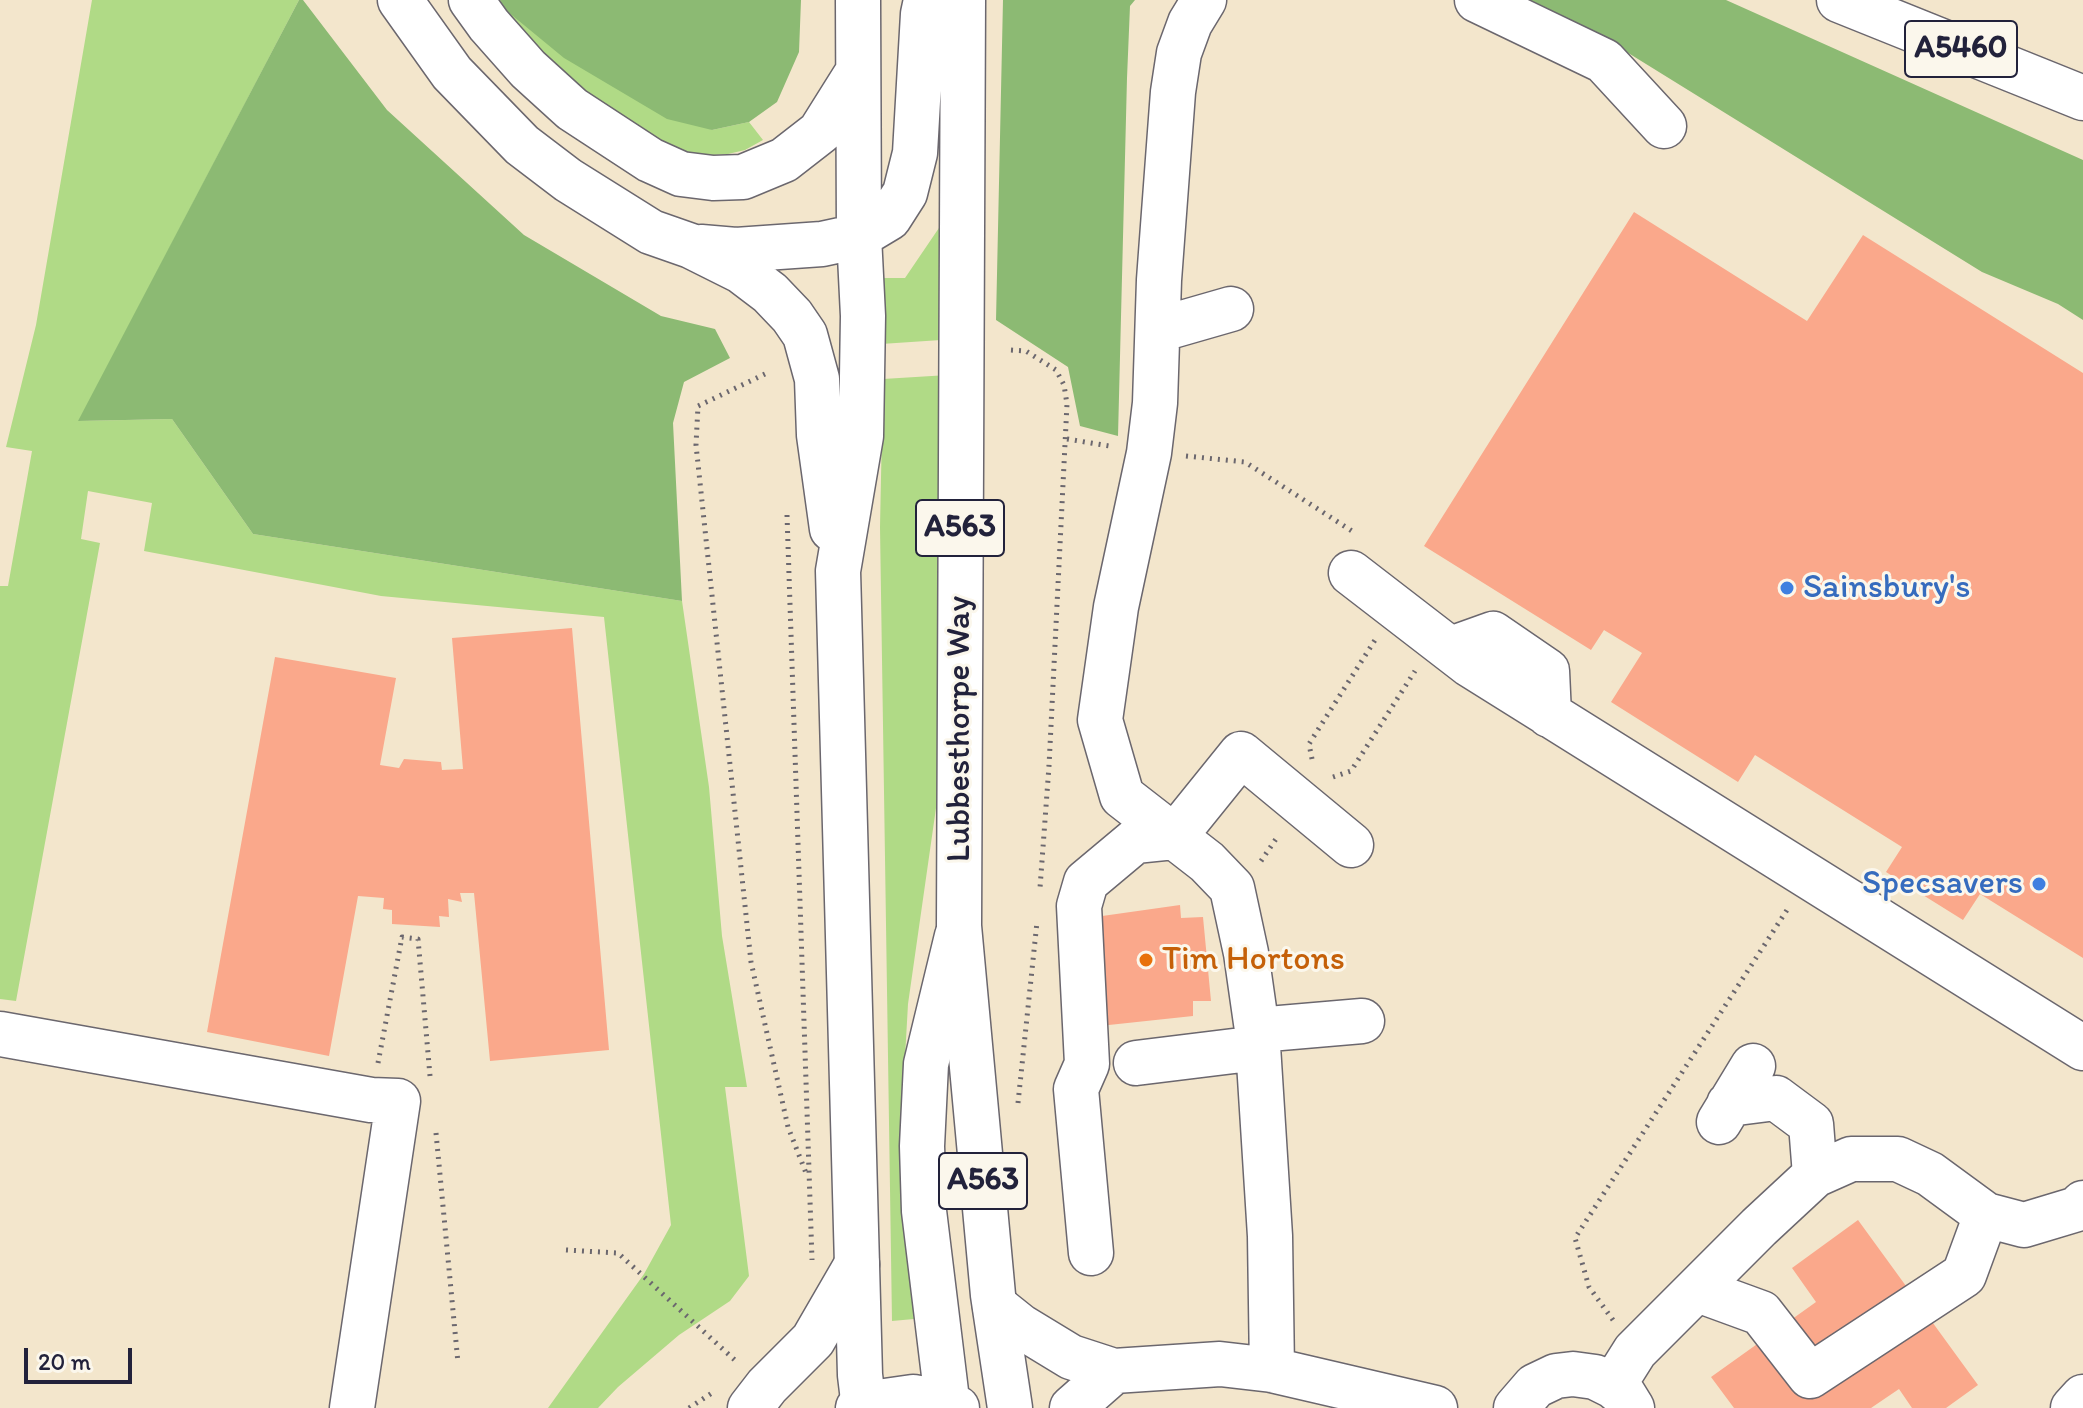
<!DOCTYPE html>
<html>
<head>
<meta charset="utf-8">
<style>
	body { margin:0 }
	#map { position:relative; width:2083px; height:1408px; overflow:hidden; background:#f3e6cc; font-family:Itim,sans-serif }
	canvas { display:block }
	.scale { position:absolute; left:24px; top:1348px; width:108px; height:36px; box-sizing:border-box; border:4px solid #22223b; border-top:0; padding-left:10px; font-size:24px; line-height:28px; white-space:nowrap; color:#22223b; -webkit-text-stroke:6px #fbf7ec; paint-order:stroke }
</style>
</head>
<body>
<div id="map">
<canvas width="2083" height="1408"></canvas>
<div class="scale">20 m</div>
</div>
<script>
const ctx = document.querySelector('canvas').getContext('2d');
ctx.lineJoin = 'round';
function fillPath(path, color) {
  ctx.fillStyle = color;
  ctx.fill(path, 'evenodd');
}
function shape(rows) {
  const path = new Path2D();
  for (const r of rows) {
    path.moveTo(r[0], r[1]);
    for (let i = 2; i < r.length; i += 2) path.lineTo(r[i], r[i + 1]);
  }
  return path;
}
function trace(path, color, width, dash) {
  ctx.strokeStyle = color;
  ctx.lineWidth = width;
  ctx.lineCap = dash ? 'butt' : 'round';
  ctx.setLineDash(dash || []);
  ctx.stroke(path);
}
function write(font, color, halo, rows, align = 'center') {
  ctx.font = font + ' Itim,sans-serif';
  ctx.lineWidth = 6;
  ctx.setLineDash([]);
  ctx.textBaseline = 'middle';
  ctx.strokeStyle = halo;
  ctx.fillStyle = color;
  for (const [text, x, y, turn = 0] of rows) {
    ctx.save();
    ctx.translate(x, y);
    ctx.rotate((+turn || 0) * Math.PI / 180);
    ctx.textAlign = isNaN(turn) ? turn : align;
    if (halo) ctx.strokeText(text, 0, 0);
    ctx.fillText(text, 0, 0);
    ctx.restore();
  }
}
fillPath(shape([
	[92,0,299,0,79,421,172,419,253,534,682,601,709,787,722,936,747,1087,725,1087,749,1276,730,1301,679,1335,618,1387,598,1408,548,1408,644,1274,671,1225,604,617,381,596,144,551,152,503,88,491,81,539,100,543,16,1001,0,999,0,586,8,586,32,451,6,447,36,325],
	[486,0,500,0,503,7,712,130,749,122,763,140,745,150,728,154,699,156,656,141,604,111],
	[943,222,941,340,881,344,883,278,905,278],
	[948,375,941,773,908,1004,901,1128,914,1319,892,1321,880,527,883,379]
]), '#b0da86');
fillPath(shape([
	[299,0,303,0,387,110,524,235,661,316,715,329,730,358,684,382,673,423,682,601,253,534,172,419,78,421],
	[500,0,801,0,799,52,777,102,749,122,712,130,667,119,564,58,502,7],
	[1003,0,1135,0,1130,6,1127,78,1118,436,1080,426,1068,367,996,320],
	[1513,0,1726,0,2083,160,2083,320,2058,304,1982,272,1604,38]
]), '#8cba73');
fillPath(shape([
	[1634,212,1807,321,1863,235,2083,373,2083,958,1980,894,1963,920,1886,872,1902,847,1755,755,1738,782,1611,702,1642,653,1604,630,1591,650,1424,546],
	[572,628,609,1050,490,1061,474,893,460,893,462,902,448,899,449,917,439,916,440,927,392,924,392,910,383,909,384,898,358,896,329,1056,207,1032,275,657,396,678,380,765,399,768,404,759,441,762,442,770,463,769,452,638],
	[1180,905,1181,918,1203,917,1211,1001,1193,1001,1193,1016,1090,1027,1081,919],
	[1858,1220,1978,1385,1946,1408,1912,1408,1899,1389,1871,1408,1734,1408,1711,1377,1816,1302,1792,1268]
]), '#faa88b');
const minor = shape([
	[1204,0,1190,23,1179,53,1173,92,1159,280,1155,403,1149,453,1116,607,1100,720,1122,796,1207,862,1232,888,1246,953,1257,1030,1270,1236,1272,1370],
	[1477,0,1604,61,1664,126],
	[1158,330,1231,309],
	[1351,573,1469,664,2083,1048],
	[1451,649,1493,634,1547,671,1549,715],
	[1257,1030,1362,1021],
	[0,1034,371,1100,398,1101,352,1408],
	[1136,1063,1258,1048],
	[1729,1104,1776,1098,1811,1124,1815,1175],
	[1719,1122,1753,1066],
	[1091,1253,1076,1089,1087,1064,1079,906,1086,882,1135,841,1174,837,1241,754,1351,845],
	[1698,1290,1761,1313,1810,1376,1964,1275,1986,1215],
	[995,1306,1020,1326,1071,1357,1114,1371,1220,1364,1272,1370,1435,1408],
	[1613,1386,1635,1351,1759,1227,1815,1175,1851,1159,1898,1159,1930,1174,1986,1215,2024,1225,2077,1209,2083,1203],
	[750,1408,767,1386,813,1340,857,1264],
	[858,1408,878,1402,913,1397,947,1403,957,1408],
	[948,1408,924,1211,922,1146,926,1064,957,936],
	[1072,1408,1114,1371],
	[1516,1408,1535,1386,1556,1376,1573,1374,1595,1377,1613,1386,1624,1395,1632,1408]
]);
const major = shape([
	[2073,1408,2083,1397]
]);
const highway = shape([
	[400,0,452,73,522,145,568,180,651,232,691,246,741,271,770,293,792,316,805,335,817,379,819,435,832,529],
	[471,0,489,25,528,69,572,109,650,160,681,174,713,178,743,177,784,160,820,132,857,73],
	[858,0,859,236,863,316,861,436,838,571,860,1375,864,1408],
	[963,0,959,926,993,1295,1010,1408],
	[1839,0,2083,98],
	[701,247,736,250,822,244,859,236,889,218,905,193,915,153,923,14,926,0]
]);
trace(minor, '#6b676e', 47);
trace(major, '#6b676e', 47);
trace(highway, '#6b676e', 47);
trace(shape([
	[1011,350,1026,351,1056,370,1064,385,1067,404,1049,766,1040,888],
	[765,374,698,406,696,445,751,962,788,1127,806,1173],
	[1067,439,1109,446],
	[1186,456,1245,462,1355,533],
	[787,515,812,1260],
	[1312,759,1309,744,1375,640],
	[1333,777,1351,771,1415,671],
	[1261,861,1278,836],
	[378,1063,402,937,418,939,430,1076],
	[1018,1103,1037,922],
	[436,1133,458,1363],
	[566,1250,618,1253,738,1363],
	[1613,1320,1589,1287,1575,1238,1787,910],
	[689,1408,715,1391]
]), '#6b676e', 5, [2, 6]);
trace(minor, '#fff', 44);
trace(major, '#fff', 44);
trace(highway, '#fff', 44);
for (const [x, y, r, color] of [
	[1787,588,8,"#3f7fe0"],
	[2039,884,8,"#3f7fe0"],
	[1146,960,8,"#e8710a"]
]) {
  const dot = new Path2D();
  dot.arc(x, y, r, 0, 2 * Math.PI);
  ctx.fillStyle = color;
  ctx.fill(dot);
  trace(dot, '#fbf7ec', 3);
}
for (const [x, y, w] of [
	[1961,49,112],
	[960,528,88],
	[983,1181,88]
]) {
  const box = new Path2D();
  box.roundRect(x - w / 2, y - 28, w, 56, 6);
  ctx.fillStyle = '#fbf7ec';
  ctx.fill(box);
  trace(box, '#22223b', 2);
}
write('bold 32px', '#22223b', null, [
	["A5460",1961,49],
	["A563",960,528],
	["A563",983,1181]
]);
write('34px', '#366cbe', '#fbf7ec', [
	["Sainsbury's",1803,588],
	["Specsavers",2023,884,"right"]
], 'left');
write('34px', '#22223b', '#fbf7ec', [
	["Lubbesthorpe Way",960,729,-90]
]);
write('34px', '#c56008', '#fbf7ec', [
	["Tim Hortons",1162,960]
], 'left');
</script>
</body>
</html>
